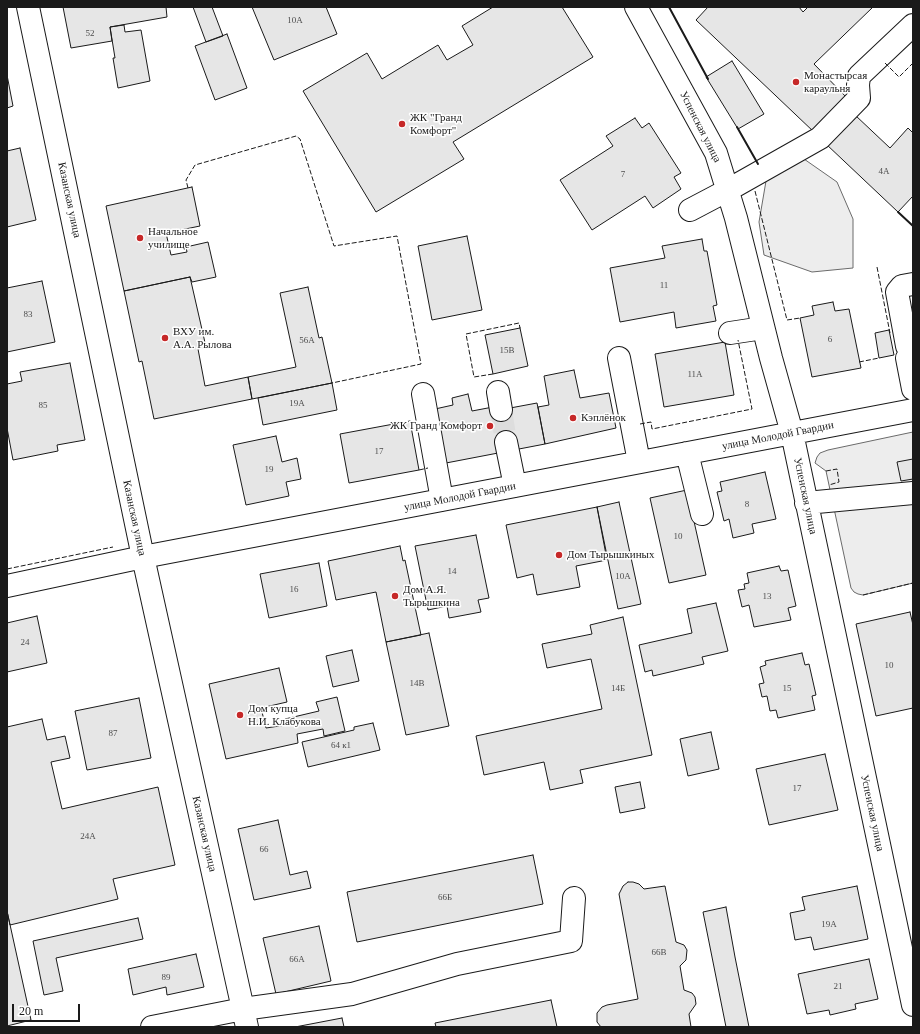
<!DOCTYPE html>
<html>
<head>
<meta charset="utf-8">
<style>
	body { margin:0 }
	#map { position:relative; width:920px; height:1034px; overflow:hidden; background:#fff; font-family:Georgia,serif }
	canvas { display:block }
	.frame { position:absolute; inset:0; border:8px solid #1a1a1a; pointer-events:none }
	.scale { position:absolute; left:12px; top:1004px; width:68px; height:18px; box-sizing:border-box; border:2px solid #1a1a1a; border-top:0; padding-left:5px; font-size:12px; line-height:14px; white-space:nowrap; color:#1a1a1a; -webkit-text-stroke:3px #fff; paint-order:stroke }
</style>
</head>
<body>
<div id="map">
<canvas width="920" height="1034"></canvas>
<div class="frame"></div>
<div class="scale">20 m</div>
</div>
<script>
const ctx = document.querySelector('canvas').getContext('2d');
ctx.lineJoin = 'round';
function fillPath(path, color) {
  ctx.fillStyle = color;
  ctx.fill(path, 'evenodd');
}
function shape(rows) {
  const path = new Path2D();
  for (const r of rows) {
    path.moveTo(r[0], r[1]);
    for (let i = 2; i < r.length; i += 2) path.lineTo(r[i], r[i + 1]);
  }
  return path;
}
function trace(path, color, width, dash) {
  ctx.strokeStyle = color;
  ctx.lineWidth = width;
  ctx.lineCap = dash ? 'butt' : 'round';
  ctx.setLineDash(dash || []);
  ctx.stroke(path);
}
function write(font, color, halo, rows, align = 'center') {
  ctx.font = font + ' Georgia,serif';
  ctx.lineWidth = 3;
  ctx.setLineDash([]);
  ctx.textBaseline = 'middle';
  ctx.strokeStyle = halo;
  ctx.fillStyle = color;
  for (const [text, x, y, turn = 0] of rows) {
    ctx.save();
    ctx.translate(x, y);
    ctx.rotate((+turn || 0) * Math.PI / 180);
    ctx.textAlign = isNaN(turn) ? turn : align;
    if (halo) ctx.strokeText(text, 0, 0);
    ctx.fillText(text, 0, 0);
    ctx.restore();
  }
}
const built = shape([
	[804,159,837,182,853,219,853,268,812,272,764,255,759,222,766,181,804,159],
	[913,432,913,583,863,595,858,594,854,592,851,588,826,471,815,463,817,457,820,453,828,450,913,432]
]);
fillPath(built, '#ededed');
trace(built, '#6a6a6a', 1);
const building = shape([
	[63,7,166,7,167,17,110,27,112,41,71,48,63,7],
	[193,7,212,7,223,36,206,42,193,7],
	[252,7,326,7,337,34,274,60,252,7],
	[493,7,562,7,593,57,453,142,464,159,376,212,303,91,367,53,382,79,438,45,447,60,473,45,462,26,493,7],
	[708,7,799,7,803,12,808,7,873,7,814,64,849,100,815,133,696,20,708,7],
	[124,25,125,32,141,30,150,81,118,88,113,58,115,58,110,27,124,25],
	[227,34,247,88,215,100,195,46,227,34],
	[732,61,764,114,738,129,706,77,732,61],
	[7,75,13,106,7,108,7,75],
	[855,115,890,148,908,128,913,133,913,196,898,212,826,144,855,115],
	[635,118,642,128,649,123,681,173,674,177,681,189,653,208,645,196,592,230,560,180,613,146,606,136,635,118],
	[20,148,36,220,7,227,7,151,20,148],
	[192,187,200,226,166,233,171,255,187,252,186,247,208,242,216,277,192,282,190,277,124,291,106,206,192,187],
	[467,236,482,310,432,320,418,246,467,236],
	[702,239,704,251,707,251,717,305,713,306,716,321,676,328,674,312,620,322,610,268,665,258,662,246,702,239],
	[190,277,206,347,198,349,205,386,248,377,252,399,154,419,142,361,139,362,124,291,190,277],
	[42,281,55,342,7,352,7,288,42,281],
	[308,287,319,338,322,337,332,383,252,399,248,377,296,367,280,293,308,287],
	[833,302,835,311,849,309,861,368,812,377,800,318,814,315,812,306,833,302],
	[520,328,528,366,493,374,485,335,520,328],
	[889,330,894,355,879,358,875,333,889,330],
	[725,342,734,395,664,407,655,354,725,342],
	[70,363,85,440,57,445,58,451,13,460,7,428,7,384,22,381,20,372,70,363],
	[574,370,580,398,609,393,616,428,545,444,538,407,549,405,544,376,574,370],
	[332,383,337,410,263,425,258,398,332,383],
	[468,394,472,411,493,407,494,411,537,403,545,444,446,463,435,409,453,405,452,398,468,394],
	[410,421,419,470,349,483,340,434,410,421],
	[276,436,282,462,297,458,301,479,286,482,289,496,246,505,233,445,276,436],
	[913,459,913,479,901,481,897,462,913,459],
	[765,472,776,519,752,524,754,533,733,538,729,519,724,521,717,492,722,491,720,482,765,472],
	[687,490,706,575,669,583,650,498,687,490],
	[619,502,641,604,618,609,597,507,619,502],
	[597,507,607,560,576,566,580,587,537,595,533,574,517,578,506,525,597,507],
	[476,535,489,598,478,600,481,612,449,618,447,606,428,610,415,546,476,535],
	[400,546,403,561,405,560,421,635,386,642,376,592,336,600,328,561,400,546],
	[319,563,327,606,269,618,260,574,319,563],
	[779,566,781,571,788,570,796,606,788,608,791,620,754,627,749,605,742,607,738,590,745,589,744,584,749,583,747,573,779,566],
	[716,603,728,651,702,657,704,664,653,676,652,670,645,672,639,645,692,633,687,609,716,603],
	[910,612,913,625,913,708,876,716,856,624,910,612],
	[37,616,47,663,7,672,7,623,37,616],
	[623,617,652,755,580,770,583,783,550,790,544,762,484,775,476,736,602,709,591,659,547,668,542,644,592,634,590,625,623,617],
	[429,633,449,726,406,735,386,642,429,633],
	[352,650,359,681,333,687,326,656,352,650],
	[802,653,805,665,809,664,816,695,812,696,815,710,778,718,776,710,770,711,767,696,762,697,759,684,764,683,760,667,766,665,765,661,802,653],
	[279,668,287,702,261,708,266,728,286,725,285,719,319,711,316,702,337,697,345,731,324,736,323,729,297,734,298,743,226,759,209,684,279,668],
	[139,698,151,758,87,770,75,711,139,698],
	[42,719,47,740,65,736,70,758,51,762,62,809,158,787,175,865,113,879,118,899,10,925,7,911,7,727,42,719],
	[373,723,380,750,308,767,302,742,354,730,354,727,373,723],
	[711,732,719,769,688,776,680,739,711,732],
	[825,754,838,810,769,825,756,769,825,754],
	[640,782,645,808,620,813,615,787,640,782],
	[278,820,290,875,307,871,311,888,254,900,238,829,278,820],
	[533,855,543,904,357,942,347,892,533,855],
	[628,882,633,882,639,884,644,889,665,886,676,942,684,945,687,950,686,960,680,966,684,990,692,993,695,997,696,1004,689,1014,691,1027,601,1027,597,1022,597,1013,602,1007,607,1005,638,999,619,894,623,886,628,882],
	[857,886,868,939,814,950,811,937,795,940,790,913,805,910,802,897,857,886],
	[726,907,735,957,749,1027,726,1027,703,912,726,907],
	[7,911,31,1020,7,1026,7,911],
	[138,918,143,939,56,958,63,991,44,995,33,941,138,918],
	[319,926,331,981,276,994,263,938,319,926],
	[196,954,204,987,167,995,166,987,133,995,128,969,196,954],
	[869,959,878,999,855,1004,856,1009,830,1015,829,1010,807,1014,798,974,869,959],
	[551,1000,557,1027,436,1027,435,1023,551,1000],
	[342,1018,344,1027,295,1027,342,1018]
]);
fillPath(building, '#e6e6e6');
trace(building, '#1a1a1a', 1);
trace(shape([
	[501,410,506,442]
]), '#ddd', 22, [22, 11]);
const minor = shape([
	[28,7,143,557,247,1027],
	[636,7,716,153,736,218,771,358,792,433,913,1005],
	[690,210,728,190,820,138,859,98,858,85,859,76,913,25],
	[730,333,763,328],
	[907,346,897,292,902,286,913,284],
	[619,358,639,462],
	[907,358,913,389],
	[498,392,501,410],
	[423,394,442,500],
	[506,442,515,486],
	[687,453,702,514],
	[806,503,913,493],
	[7,586,143,557,913,410],
	[152,1027,243,1009,352,994,457,964,571,941,574,898]
]);
trace(minor, '#1a1a1a', 24);
trace(minor, '#fff', 22);
trace(shape([
	[885,63,899,77,913,63],
	[188,188,186,180,195,165,296,136,300,139,334,246,397,236,421,364,332,383],
	[755,191,787,320,800,318],
	[877,267,890,333],
	[859,362,879,358],
	[493,374,474,377,466,334,519,323,520,328],
	[640,424,651,422,652,429,752,409,738,340],
	[419,470,428,468],
	[826,471,837,469,839,482,829,485],
	[7,569,113,547],
	[863,595,913,583]
]), '#1a1a1a', 1, [5, 2]);
trace(shape([
	[669,7,708,79],
	[737,127,758,164],
	[898,212,913,226]
]), '#1a1a1a', 2);
for (const [x, y, r, color] of [
	[796,82,4,"#c62828"],
	[402,124,4,"#c62828"],
	[140,238,4,"#c62828"],
	[165,338,4,"#c62828"],
	[573,418,4,"#c62828"],
	[490,426,4,"#c62828"],
	[559,555,4,"#c62828"],
	[395,596,4,"#c62828"],
	[240,715,4,"#c62828"]
]) {
  const dot = new Path2D();
  dot.arc(x, y, r, 0, 2 * Math.PI);
  ctx.fillStyle = color;
  ctx.fill(dot);
  trace(dot, '#fff', 1.5);
}
write('9px', '#4d4d4d', null, [
	["10А",295,21],
	["52",90,34],
	["4А",884,172],
	["7",623,175],
	["11",664,286],
	["83",28,315],
	["6",830,340],
	["56А",307,341],
	["15В",507,351],
	["11А",695,375],
	["19А",297,404],
	["85",43,406],
	["17",379,452],
	["19",269,470],
	["8",747,505],
	["10",678,537],
	["14",452,572],
	["10А",623,577],
	["16",294,590],
	["13",767,597],
	["24",25,643],
	["10",889,666],
	["14В",417,684],
	["14Б",618,689],
	["15",787,689],
	["87",113,734],
	["64 к1",341,746],
	["17",797,789],
	["24А",88,837],
	["66",264,850],
	["66Б",445,898],
	["19А",829,925],
	["66В",659,953],
	["66А",297,960],
	["89",166,978],
	["21",838,987]
]);
write('11px', '#1a1a1a', '#fff', [
	["Монастырсая",804,76],
	["караульня",804,89],
	["ЖК \"Гранд",410,118],
	["Комфорт\"",410,131],
	["Начальное",148,232],
	["училище",148,245],
	["ВХУ им.",173,332],
	["А.А. Рылова",173,345],
	["Кэплёнок",581,418],
	["ЖК Гранд Комфорт",482,426,"right"],
	["Дом Тырышкиных",567,555],
	["Дом А.Я.",403,590],
	["Тырышкина",403,603],
	["Дом купца",248,709],
	["Н.И. Клабукова",248,722]
], 'left');
write('11px', '#1a1a1a', '#fff', [
	["Успенская улица",700,127,63],
	["Казанская улица",69,200,78],
	["улица Молодой Гвардии",778,436,-11],
	["Успенская улица",805,496,78],
	["улица Молодой Гвардии",460,497,-11],
	["Казанская улица",134,518,78],
	["Успенская улица",872,813,78],
	["Казанская улица",204,834,77]
]);
</script>
</body>
</html>
